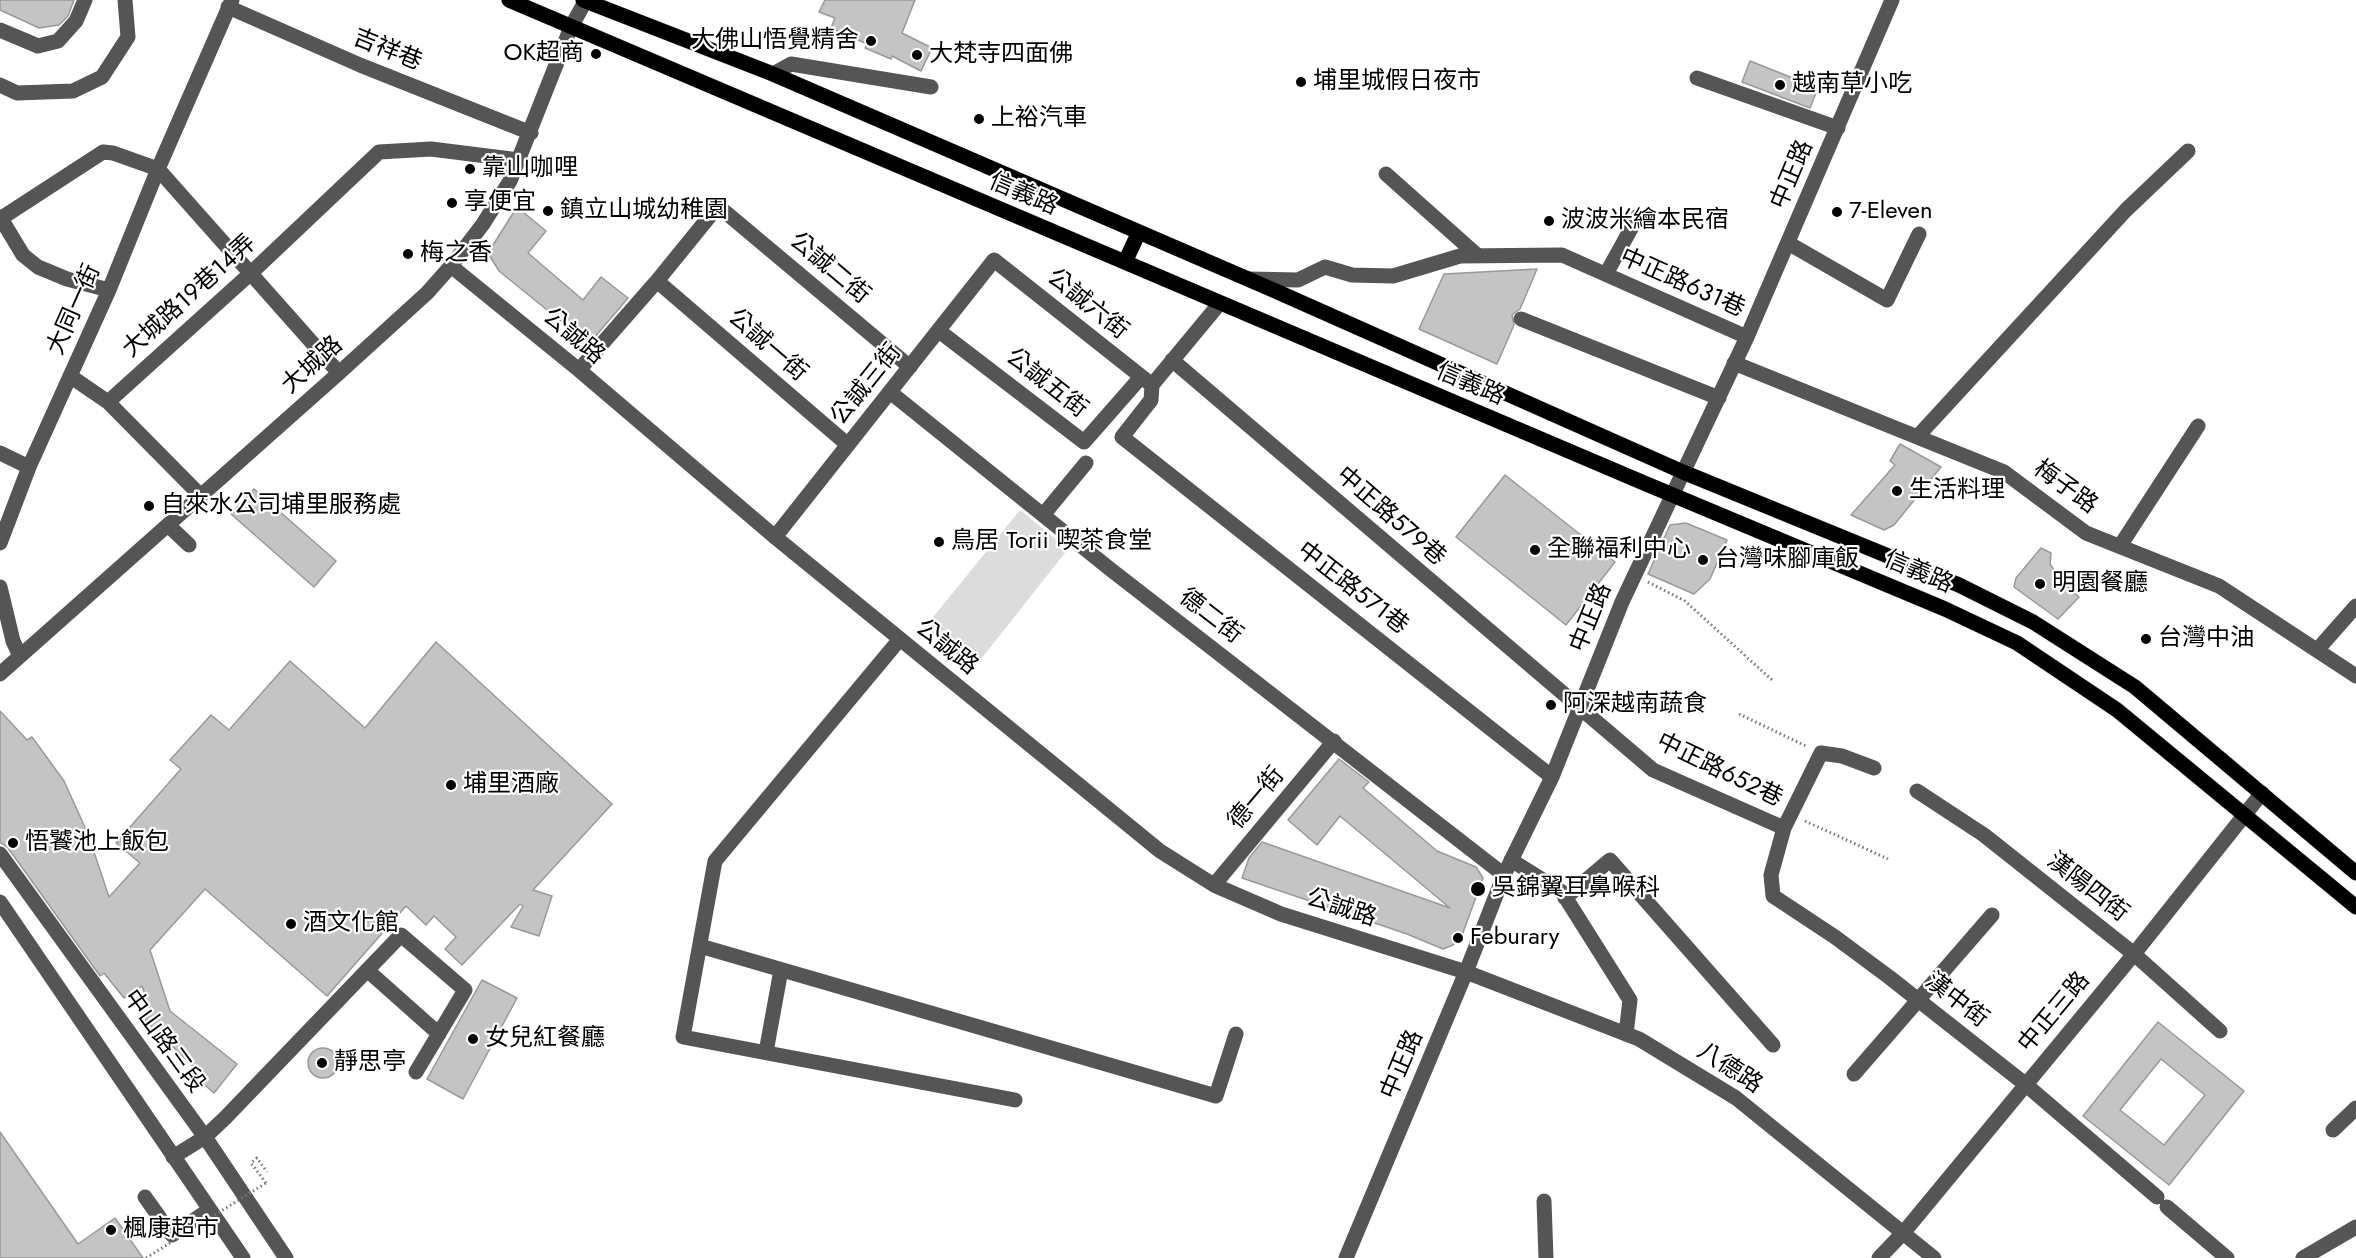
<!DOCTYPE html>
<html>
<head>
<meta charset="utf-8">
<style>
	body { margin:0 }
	canvas { display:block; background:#fff }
</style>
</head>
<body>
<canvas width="2356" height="1258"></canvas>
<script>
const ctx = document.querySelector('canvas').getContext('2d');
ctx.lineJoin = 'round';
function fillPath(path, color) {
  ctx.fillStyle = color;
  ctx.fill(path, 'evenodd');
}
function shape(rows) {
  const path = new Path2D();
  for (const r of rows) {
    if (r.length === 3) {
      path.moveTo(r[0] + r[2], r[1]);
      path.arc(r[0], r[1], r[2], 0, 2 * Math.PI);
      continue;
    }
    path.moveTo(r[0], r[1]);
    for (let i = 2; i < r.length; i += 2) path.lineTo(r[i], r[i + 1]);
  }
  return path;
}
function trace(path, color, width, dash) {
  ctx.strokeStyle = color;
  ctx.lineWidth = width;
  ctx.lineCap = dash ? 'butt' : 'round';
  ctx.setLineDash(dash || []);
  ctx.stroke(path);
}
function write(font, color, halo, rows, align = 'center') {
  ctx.font = font + ' Jost,"Noto Sans TC",sans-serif';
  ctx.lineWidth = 4.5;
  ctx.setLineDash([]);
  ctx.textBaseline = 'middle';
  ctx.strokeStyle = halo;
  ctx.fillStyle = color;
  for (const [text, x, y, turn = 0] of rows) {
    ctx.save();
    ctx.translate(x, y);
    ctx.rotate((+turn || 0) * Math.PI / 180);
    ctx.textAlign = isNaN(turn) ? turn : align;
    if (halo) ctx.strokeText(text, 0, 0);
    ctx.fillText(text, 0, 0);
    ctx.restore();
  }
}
fillPath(shape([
	[1020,510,1068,549,974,668,925,627]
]), '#dcdcdc');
const building = shape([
	[0,0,74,0,68,16,59,25,39,28,0,10,0,0],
	[825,0,915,0,902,33,932,48,921,71,892,56,891,59,865,48,867,44,831,28,835,18,819,12,825,0],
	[1750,61,1818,88,1810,108,1742,82,1750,61],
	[517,207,546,231,528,253,583,300,601,277,628,298,589,344,499,271,488,253,517,207],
	[1537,269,1520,309,1512,315,1514,325,1497,364,1419,329,1444,274,1537,269],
	[1900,444,1941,467,1894,525,1884,530,1851,515,1895,465,1890,461,1900,444],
	[1505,475,1615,562,1566,625,1456,537,1505,475],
	[254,489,336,561,314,587,231,514,254,489],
	[1686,523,1727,540,1710,579,1694,594,1648,574,1670,525,1686,523],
	[2041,548,2051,553,2050,564,2062,582,2079,597,2058,619,2014,587,2016,578,2041,548],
	[436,642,612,804,533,890,552,896,539,936,511,927,523,906,520,904,462,965,445,949,456,937,434,916,426,925,406,906,327,996,205,889,150,950,170,1011,237,1064,214,1093,194,1076,198,1071,145,1020,151,1013,142,986,124,998,104,973,100,976,8,848,0,842,0,711,27,740,32,737,64,781,88,834,109,897,140,863,116,843,181,769,170,760,211,715,229,730,290,661,365,728,436,642],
	[1339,759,1369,782,1363,788,1437,851,1476,867,1483,878,1461,938,1453,945,1443,949,1407,934,1242,878,1249,858,1262,842,1450,908,1340,816,1317,845,1288,820,1339,759],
	[482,980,517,998,463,1099,427,1079,482,980],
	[2158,1022,2244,1091,2169,1185,2083,1116,2158,1022],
	[2161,1059,2205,1095,2164,1145,2120,1110,2161,1059],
	[323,1063,15],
	[0,1132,78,1244,115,1218,143,1258,0,1258,0,1132]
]);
fillPath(building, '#c4c4c4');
trace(building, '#999', 1.5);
const major = shape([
	[509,0,1644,483,1945,609,2017,643,2117,710,2356,907],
	[583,0,773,74,1271,289,1683,472,1959,585,2033,622,2135,687,2356,873],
	[1125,262,1139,232]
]);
trace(major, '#dbdbdb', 16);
trace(shape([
	[1648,582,1685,601,1773,681],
	[1739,714,1806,746],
	[1805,821,1888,859],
	[266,1183,251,1163,257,1158,267,1172]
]), '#777', 3, [1.5, 3]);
trace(shape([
	[228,7,360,65,531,133],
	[0,30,38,46,58,41,76,21,85,0],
	[773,74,791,64,931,87],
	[1697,78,1838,128],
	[0,85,17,93,73,91,102,77,128,37,125,0],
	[1386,174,1477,255],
	[0,217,23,255,38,267,67,279,109,290],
	[0,219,103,152,113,153,158,169,339,373],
	[1788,243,1887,300,1919,234],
	[451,266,579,370,775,537,1160,851,1214,885,1281,914,1466,972,1639,1039,1736,1098,1934,1258],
	[1606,274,1638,216],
	[1249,279,1298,280,1325,267,1352,275,1393,276,1460,256,1562,255,1747,337],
	[657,281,848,445],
	[1220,303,1152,385,1151,400,1122,437,1552,777],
	[1521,319,1719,398],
	[939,331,1084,442,1141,377],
	[1172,360,1653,770,1784,828],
	[1734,363,2004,472,2086,533,2219,586,2356,676],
	[579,370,657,281,718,206,910,367],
	[70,376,108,402],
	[890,392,1110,569,1504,875],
	[1918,436,2126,210,2188,151],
	[0,453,29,467],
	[201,496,108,402,251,273,379,152,431,149,519,160],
	[1043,515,1086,463],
	[168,525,189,545],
	[775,537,994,260,1152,385],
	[0,543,29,467,109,290,158,169,232,0],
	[2120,546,2198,426],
	[0,587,13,641,20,656],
	[900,639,715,861,683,1037,1015,1100],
	[2318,649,2356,606],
	[0,674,339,373,427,293,451,266,483,224,510,181,571,27,586,0],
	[1874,768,1842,756,1821,753,1784,828,1771,875,1773,896,1835,937,1889,977,2025,1084,2157,1197],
	[1917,791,1984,835,2134,954,2220,1031],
	[0,854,205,1137,286,1258],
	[1511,860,1562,892,1630,1000,1626,1034],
	[1214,885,1334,741],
	[1565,898,1610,860,1773,1045],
	[0,902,243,1258],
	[700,946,1216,1096,1236,1034],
	[367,970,439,1034],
	[766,1052,781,970],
	[1854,1074,1992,915],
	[2333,1130,2356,1108],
	[173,1157,205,1137,226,1117,401,935,465,990,416,1072],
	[145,1197,172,1235,209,1210],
	[1544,1201,1546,1258],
	[2167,1207,2227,1258],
	[1346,1258,1466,972,1504,875,1552,777,1622,602,1747,337,1892,0],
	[1879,1258,1904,1232,2134,954,2262,793],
	[2303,1258,2356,1227]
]), '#555', 15);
trace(major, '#000', 15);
trace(shape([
	[146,1258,266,1183]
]), '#777', 3, [1.5, 3]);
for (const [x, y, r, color] of [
	[871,41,6,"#000"],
	[596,54,6,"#000"],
	[917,55,6,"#000"],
	[1301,82,6,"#000"],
	[1780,85,6,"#000"],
	[979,119,6,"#000"],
	[470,169,6,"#000"],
	[452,203,6,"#000"],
	[548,211,6,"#000"],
	[1837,212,6,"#000"],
	[1549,221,6,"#000"],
	[408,254,6,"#000"],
	[1897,491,6,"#000"],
	[149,506,6,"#000"],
	[939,542,6,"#000"],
	[1535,550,6,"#000"],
	[1703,560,6,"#000"],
	[2040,584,6,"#000"],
	[2146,639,6,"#000"],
	[1551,705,6,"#000"],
	[451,785,6,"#000"],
	[13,843,6,"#000"],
	[1478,889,8,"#000"],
	[291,924,6,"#000"],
	[1458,938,6,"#000"],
	[473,1039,6,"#000"],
	[322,1063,6,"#000"],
	[111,1230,6,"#000"]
]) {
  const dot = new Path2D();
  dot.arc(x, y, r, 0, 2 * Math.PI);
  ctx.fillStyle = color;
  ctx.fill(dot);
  trace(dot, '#fff', 2);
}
write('24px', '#000', '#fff', [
	["大佛山悟覺精舍",859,41,"right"],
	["OK超商",584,54,"right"],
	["大梵寺四面佛",929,55],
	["埔里城假日夜市",1313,82],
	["越南草小吃",1792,85],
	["上裕汽車",991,119],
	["靠山咖哩",482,169],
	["享便宜",464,203],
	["鎮立山城幼稚園",560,211],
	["7-Eleven",1849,212],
	["波波米繪本民宿",1561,221],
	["梅之香",420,254],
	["生活料理",1909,491],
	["自來水公司埔里服務處",161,506],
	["鳥居 Torii 喫茶食堂",951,542],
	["全聯福利中心",1547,550],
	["台灣味腳庫飯",1715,560],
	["明園餐廳",2052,584],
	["台灣中油",2158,639],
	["阿深越南蔬食",1563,705],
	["埔里酒廠",463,785],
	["悟饕池上飯包",25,843],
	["吳錦翼耳鼻喉科",1492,889],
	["酒文化館",303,924],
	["Feburary",1470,938],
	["女兒紅餐廳",485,1039],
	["靜思亭",334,1063],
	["楓康超市",123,1230]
], 'left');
write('24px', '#000', '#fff', [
	["吉祥巷",387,51,22],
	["中正路",1793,175,-67],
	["信義路",1023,195,23],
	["公誠二街",829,269,40],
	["中正路631巷",1682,284,24],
	["大城路19巷14弄",190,297,-42],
	["公誠六街",1087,305,39],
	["大同一街",75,310,-66],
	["公誠路",573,337,40],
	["公誠一街",767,346,41],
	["大城路",313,366,-42],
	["公誠五街",1046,384,38],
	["公誠三街",867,385,-51],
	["信義路",1470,385,23],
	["梅子路",2065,488,36],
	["中正路579巷",1390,517,41],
	["信義路",1918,573,23],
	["中正路571巷",1352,589,38],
	["德二街",1210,617,38],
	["中正路",1592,618,-68],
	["公誠路",946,648,39],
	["中正路652巷",1719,771,26],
	["德一街",1257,799,-50],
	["漢陽四街",2087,888,38],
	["公誠路",1341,909,18],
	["漢中街",1956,1001,38],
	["中正三路",2055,1013,-50],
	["中山路三段",163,1042,54],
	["中正路",1403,1065,-67],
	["八德路",1729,1069,33]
]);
</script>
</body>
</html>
